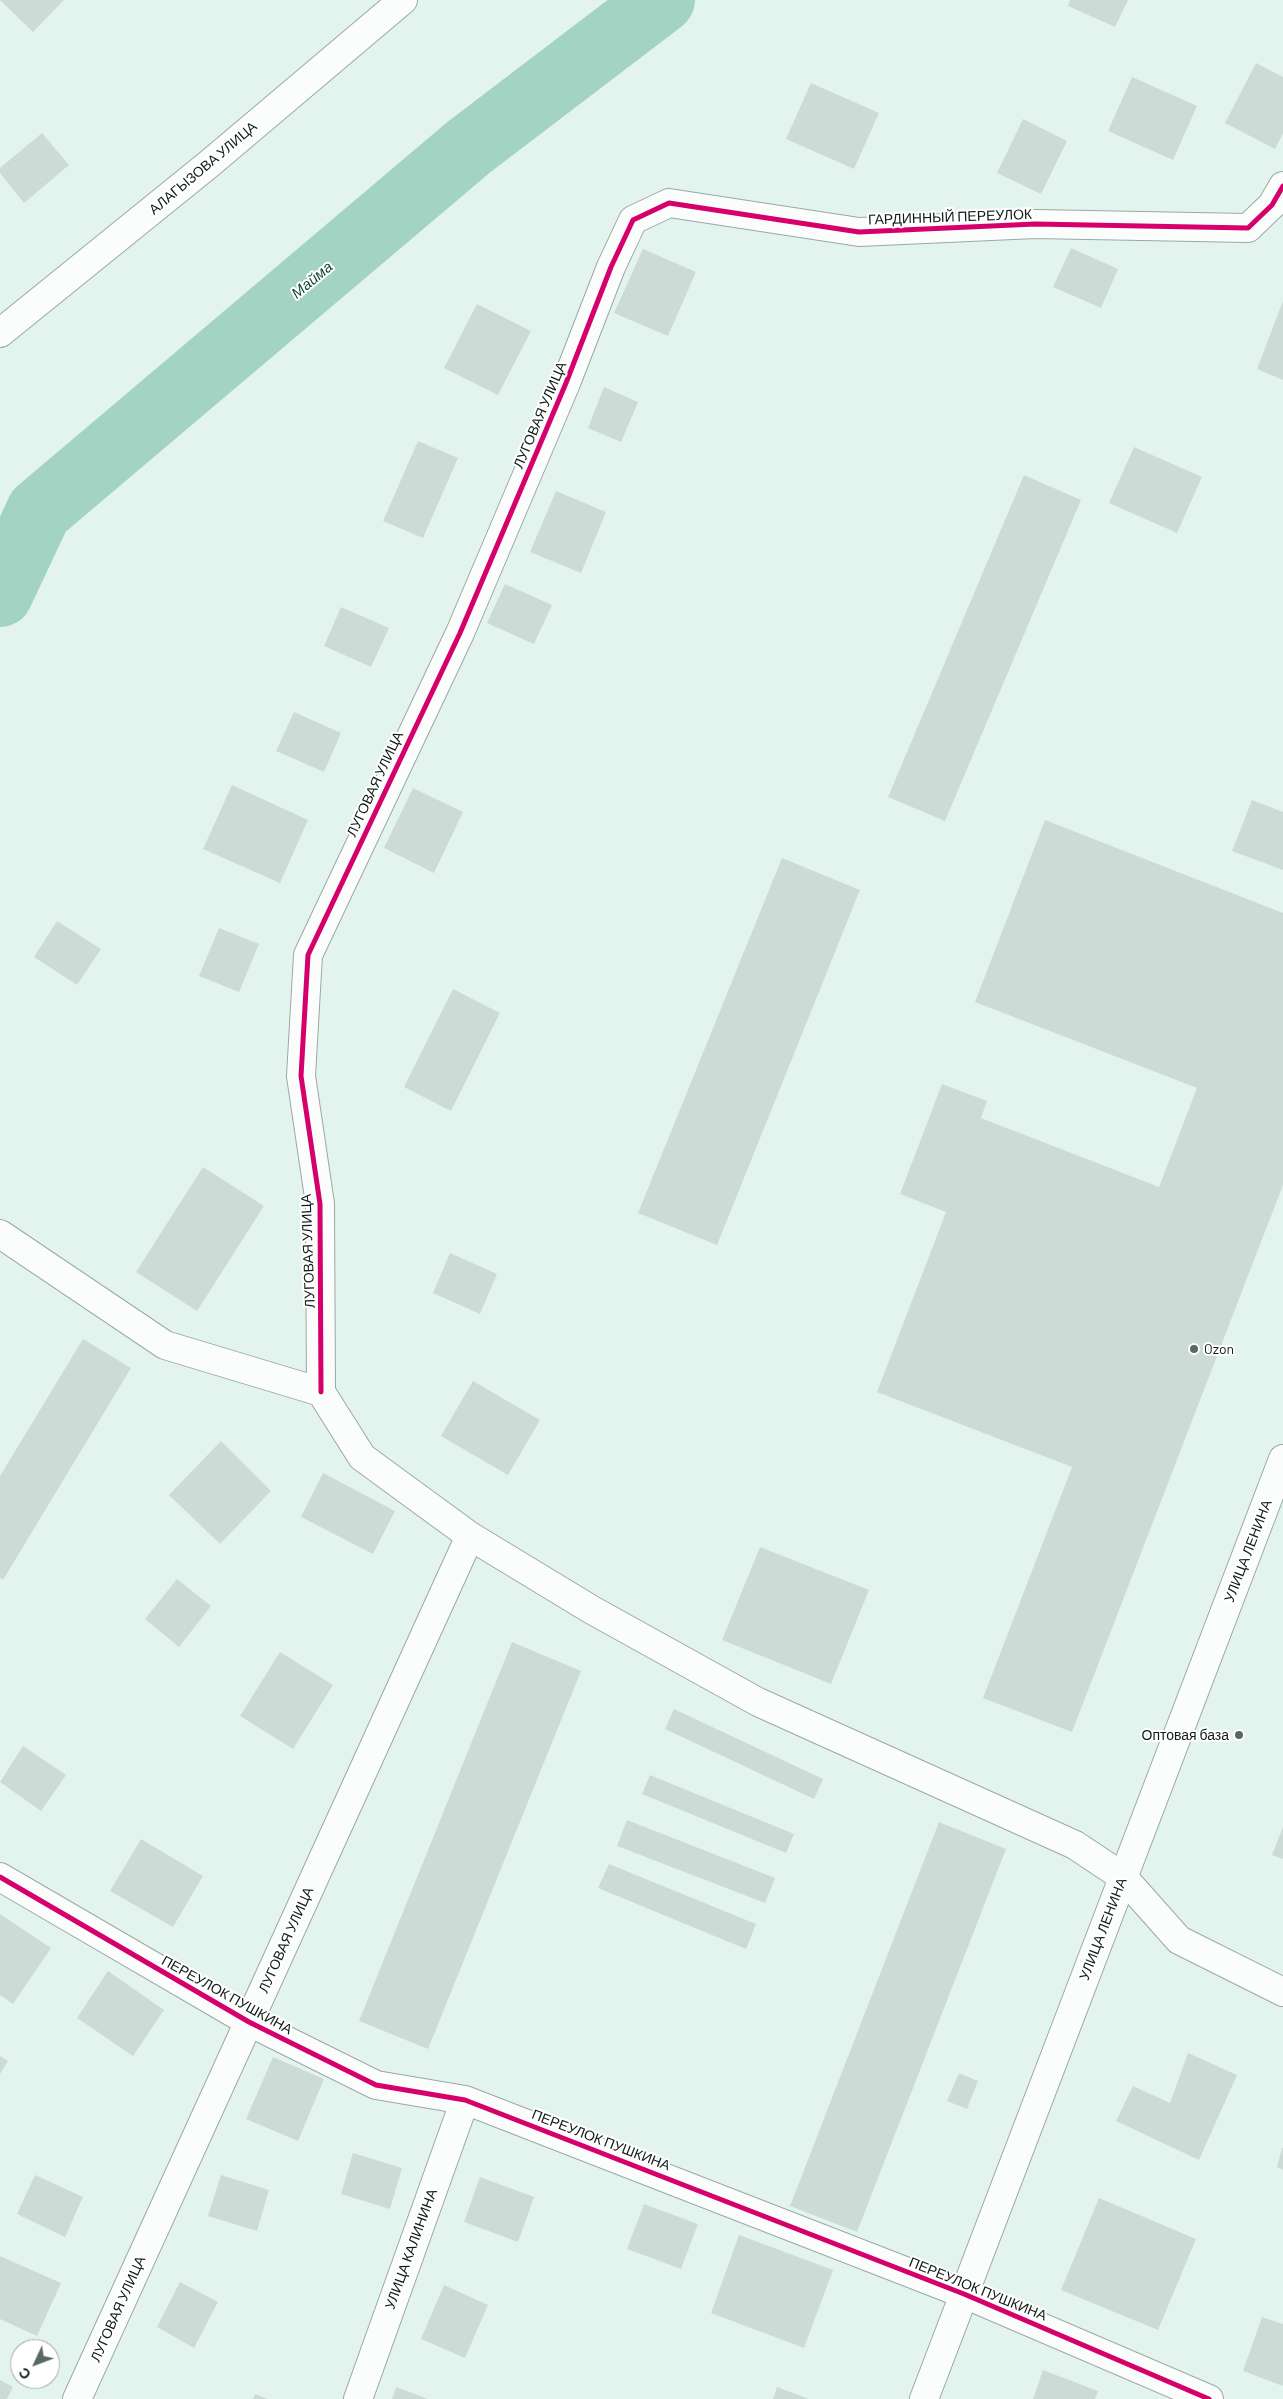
<!DOCTYPE html>
<html>
<head>
<meta charset="utf-8">
<style>
	body { margin:0 }
	#map { position:relative; width:1283px; height:2399px; overflow:hidden; background:#e3f4ee; font-family:Barlow,sans-serif }
	canvas { display:block }
	.north { position:absolute; left:10px; top:2339px; width:50px; height:50px; box-sizing:border-box; background:#fff; border:1px solid #a0a4a3; border-radius:50%; rotate:227deg; font-size:14px; font-weight:700; line-height:20px; text-align:center; color:#111c18 }
	.north::after { content:''; display:block; margin:auto; width:18px; height:22px; background:#5a6863; clip-path:polygon(50% 0,100% 100%,50% 72%,0 100%) }
</style>
</head>
<body>
<div id="map">
<canvas width="1283" height="2399"></canvas>
<div class="north">С</div>
</div>
<script>
const ctx = document.querySelector('canvas').getContext('2d');
ctx.lineJoin = 'round';
function shape(rows) {
  const path = new Path2D();
  for (const r of rows) {
    path.moveTo(r[0], r[1]);
    for (let i = 2; i < r.length; i += 2) path.lineTo(r[i], r[i + 1]);
  }
  return path;
}
function trace(path, color, width, dash) {
  ctx.strokeStyle = color;
  ctx.lineWidth = width;
  ctx.lineCap = dash ? 'butt' : 'round';
  ctx.setLineDash(dash || []);
  ctx.stroke(path);
}
function fillPath(path, color) {
  ctx.fillStyle = color;
  ctx.fill(path, 'evenodd');
}
function write(font, color, halo, rows, align = 'center') {
  ctx.font = font + ' Barlow,sans-serif';
  ctx.lineWidth = 4;
  ctx.setLineDash([]);
  ctx.textBaseline = 'middle';
  ctx.strokeStyle = halo;
  ctx.fillStyle = color;
  for (const [text, x, y, turn = 0] of rows) {
    ctx.save();
    ctx.translate(x, y);
    ctx.rotate((+turn || 0) * Math.PI / 180);
    ctx.textAlign = isNaN(turn) ? turn : align;
    if (halo) ctx.strokeText(text, 0, 0);
    ctx.fillText(text, 0, 0);
    ctx.restore();
  }
}
trace(shape([
	[0,594,39,511,469,147,662,0]
]), '#a3d4c3', 66);
fillPath(shape([
	[0,0,64,0,33,32],
	[1070,0,1128,0,1115,27,1068,6],
	[1256,63,1283,77,1283,133,1275,149,1225,123],
	[1132,77,1197,106,1173,160,1108,131],
	[811,83,879,113,854,169,786,139],
	[1023,119,1067,141,1041,194,997,173],
	[42,133,69,165,24,203,0,173,0,168],
	[1071,248,1118,269,1101,308,1053,287],
	[643,249,696,272,668,336,614,313],
	[1283,301,1283,380,1257,369],
	[477,304,531,331,498,395,444,368],
	[604,387,638,402,621,442,588,428],
	[418,441,458,458,423,538,383,521],
	[1134,447,1202,477,1177,533,1109,503],
	[1024,475,1081,500,945,821,888,797],
	[556,491,606,512,581,573,530,552],
	[505,584,552,605,534,644,487,623],
	[341,607,389,628,371,667,324,646],
	[294,712,341,733,324,772,276,751],
	[232,785,308,820,280,883,203,849],
	[413,788,463,812,434,873,384,848],
	[1252,800,1283,812,1283,870,1232,851],
	[1045,820,1283,913,1283,1185,1072,1732,983,1698,1072,1467,877,1392,946,1212,900,1194,942,1084,987,1101,981,1118,1159,1187,1197,1088,975,1002],
	[782,858,860,890,717,1245,638,1213],
	[57,921,101,949,77,985,34,957],
	[219,928,259,944,239,992,199,976],
	[453,989,500,1013,451,1111,404,1087],
	[203,1167,264,1206,197,1311,136,1272],
	[450,1253,497,1274,480,1314,433,1293],
	[83,1339,131,1368,3,1580,0,1578,0,1476],
	[473,1381,540,1420,508,1475,441,1436],
	[221,1441,271,1491,220,1544,169,1495],
	[323,1473,395,1511,373,1554,301,1517],
	[760,1547,869,1590,831,1684,722,1640],
	[177,1579,211,1606,179,1647,145,1619],
	[512,1642,581,1671,428,2049,359,2021],
	[280,1652,333,1685,293,1749,240,1716],
	[674,1709,823,1779,814,1799,665,1729],
	[23,1746,66,1775,41,1811,0,1782],
	[650,1775,794,1834,786,1853,642,1794],
	[627,1820,775,1878,765,1903,617,1846],
	[939,1822,1006,1849,857,2232,790,2206],
	[1283,1827,1283,1859,1272,1855],
	[141,1839,203,1876,173,1927,110,1891],
	[609,1864,756,1924,746,1949,598,1888],
	[0,1914,51,1948,13,2004,0,1995],
	[108,1971,164,2010,133,2056,77,2018],
	[1188,2053,1237,2075,1199,2160,1116,2121,1133,2086,1170,2103],
	[0,2056,8,2061,0,2074],
	[273,2057,324,2079,298,2141,246,2119],
	[959,2073,978,2081,967,2109,947,2101],
	[1282,2148,1283,2148,1283,2170,1277,2167],
	[353,2153,402,2168,390,2209,341,2194],
	[35,2175,83,2197,65,2237,17,2214],
	[221,2175,269,2190,257,2231,208,2216],
	[480,2177,534,2197,518,2242,464,2222],
	[1099,2198,1196,2239,1158,2330,1061,2290],
	[644,2204,698,2224,681,2269,627,2249],
	[739,2235,833,2270,804,2348,711,2313],
	[0,2256,61,2283,37,2336,0,2319],
	[180,2282,218,2302,194,2348,157,2327],
	[444,2285,488,2305,465,2358,421,2339],
	[1262,2317,1283,2324,1283,2386,1243,2371],
	[1043,2370,1098,2391,1095,2399,1033,2399],
	[0,2380,13,2387,7,2399,0,2399],
	[396,2387,428,2399,392,2399],
	[777,2387,809,2399,773,2399],
	[255,2394,268,2399,253,2399]
]), '#cddbd6');
const minor = shape([
	[0,333,209,164,403,0],
	[0,1234,165,1345,321,1392,362,1457,470,1536,592,1610,758,1702,1075,1845,1123,1877,1179,1940,1283,1992],
	[321,1392,320,1204,301,1076,308,955,460,633,566,383,611,267,633,220,669,203,859,232,1035,224,1248,228,1272,205,1283,186],
	[0,1877,249,2022,376,2085,465,2100,964,2294,1209,2399],
	[77,2399,470,1536],
	[358,2399,465,2100],
	[924,2399,1283,1459]
]);
trace(minor, '#9ba8a3', 30);
trace(minor, '#fbfdfc', 28);
trace(shape([
	[321,1392,320,1204,301,1076,308,955,460,633,566,383,611,267,633,220,669,203,859,232,1035,224,1248,228,1272,205,1283,186],
	[0,1877,249,2022,376,2085,465,2100,964,2294,1209,2399]
]), '#d6006c', 5);
for (const [x, y, r, color] of [
	[1194,1349,5,"#5a6863"],
	[1239,1735,5,"#5a6863"]
]) {
  const dot = new Path2D();
  dot.arc(x, y, r, 0, 2 * Math.PI);
  ctx.fillStyle = color;
  ctx.fill(dot);
  trace(dot, '#fff', 2);
}
write('14px', '#111c18', '#fff', [
	["АЛАГЫЗОВА УЛИЦА",203,168,-40],
	["ГАРДИННЫЙ ПЕРЕУЛОК",950,217,-2],
	["ЛУГОВАЯ УЛИЦА",540,415,-67],
	["ЛУГОВАЯ УЛИЦА",375,784,-65],
	["ЛУГОВАЯ УЛИЦА",308,1251,-92],
	["УЛИЦА ЛЕНИНА",1248,1551,-69],
	["УЛИЦА ЛЕНИНА",1103,1929,-69],
	["ЛУГОВАЯ УЛИЦА",286,1940,-66],
	["ПЕРЕУЛОК ПУШКИНА",227,1995,29],
	["ПЕРЕУЛОК ПУШКИНА",601,2140,21],
	["УЛИЦА КАЛИНИНА",411,2249,-70],
	["ПЕРЕУЛОК ПУШКИНА",978,2289,22],
	["ЛУГОВАЯ УЛИЦА",118,2309,-66]
]);
write('14px', '#111c18', '#fff', [
	["Ozon",1204,1349],
	["Оптовая база",1229,1735,"right"]
], 'left');
write('italic 15px', '#114637', '#fff', [
	["Майма",312,280,-40]
]);
</script>
</body>
</html>
